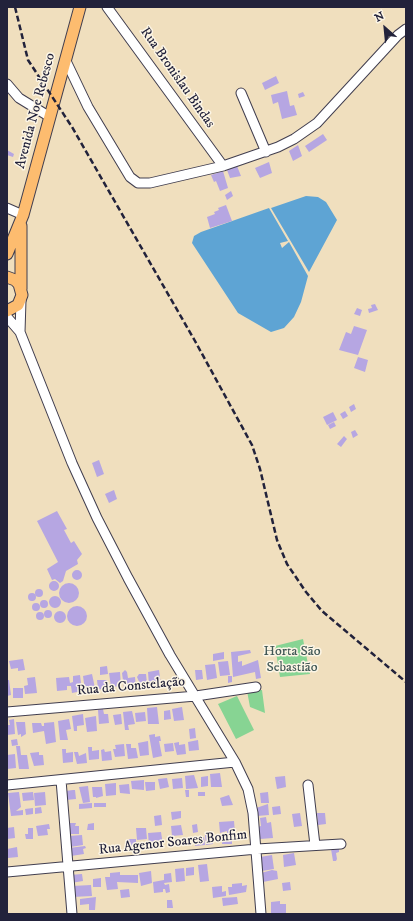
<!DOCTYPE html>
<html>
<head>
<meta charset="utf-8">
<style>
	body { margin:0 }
	#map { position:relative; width:413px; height:921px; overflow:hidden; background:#f0dfbe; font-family:"IM FELL DW Pica",serif }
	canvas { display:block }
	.frame { position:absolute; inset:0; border:8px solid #22223b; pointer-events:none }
	.north { position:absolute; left:365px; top:8px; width:40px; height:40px; -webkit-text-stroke:3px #fcf5e5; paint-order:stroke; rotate:333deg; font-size:11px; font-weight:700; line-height:16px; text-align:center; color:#22223b }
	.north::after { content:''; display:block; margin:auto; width:14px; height:18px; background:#22223b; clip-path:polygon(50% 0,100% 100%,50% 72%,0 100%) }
</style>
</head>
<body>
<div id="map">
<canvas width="413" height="921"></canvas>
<div class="frame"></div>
<div class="north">N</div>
</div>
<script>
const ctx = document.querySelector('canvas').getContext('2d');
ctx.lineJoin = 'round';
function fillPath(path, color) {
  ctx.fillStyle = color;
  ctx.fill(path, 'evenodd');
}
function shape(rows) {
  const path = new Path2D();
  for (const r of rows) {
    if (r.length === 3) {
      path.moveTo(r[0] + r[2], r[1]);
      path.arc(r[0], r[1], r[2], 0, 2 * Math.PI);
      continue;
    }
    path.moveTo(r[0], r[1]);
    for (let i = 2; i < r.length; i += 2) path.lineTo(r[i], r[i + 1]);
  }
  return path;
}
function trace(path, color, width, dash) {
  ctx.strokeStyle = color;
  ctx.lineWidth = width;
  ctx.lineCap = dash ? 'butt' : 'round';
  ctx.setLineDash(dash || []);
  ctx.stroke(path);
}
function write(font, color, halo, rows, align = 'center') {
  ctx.font = font + ' "IM FELL DW Pica",serif';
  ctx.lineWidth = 3;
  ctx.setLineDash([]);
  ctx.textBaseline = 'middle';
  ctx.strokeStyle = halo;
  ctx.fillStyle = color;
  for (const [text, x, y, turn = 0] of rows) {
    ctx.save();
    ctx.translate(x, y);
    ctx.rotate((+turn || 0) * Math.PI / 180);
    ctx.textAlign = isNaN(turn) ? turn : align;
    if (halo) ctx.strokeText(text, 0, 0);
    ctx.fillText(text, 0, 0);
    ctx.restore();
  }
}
fillPath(shape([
	[303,639,310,674,280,677,275,646],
	[262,690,265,713,250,707,247,691],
	[237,696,254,730,236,739,218,704]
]), '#87d493');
fillPath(shape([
	[306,196,318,197,326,202,337,220,309,272,271,208],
	[269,208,288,241,280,243,282,248,289,242,308,276,301,302,294,317,284,328,271,332,238,313,192,243,194,236,201,232]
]), '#5ea4d4');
fillPath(shape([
	[276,76,279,83,265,90,262,83],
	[287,91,290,106,294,105,297,115,282,119,278,102,273,104,271,95],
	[303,92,305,96,299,98,298,94],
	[323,134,327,140,309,152,305,146],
	[298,145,302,156,293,161,289,151],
	[7,150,14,154,13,157,7,155],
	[269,162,272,173,260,178,255,168],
	[237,166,241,176,230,178,227,170],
	[223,171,228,188,220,191,216,181,214,182,211,175],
	[231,191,233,196,227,200,225,195],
	[226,205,232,221,210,228,207,217,215,214,214,212,219,210,218,208],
	[375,304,378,310,369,313,368,309,372,308,371,305],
	[357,308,362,310,360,316,354,314],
	[354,326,367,330,358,355,339,350,346,332,351,334],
	[358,357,368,360,365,372,354,368],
	[354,404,356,409,351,412,349,407],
	[345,411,348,416,343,419,340,414],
	[333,412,337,420,327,425,323,417],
	[334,422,336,426,330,429,328,425],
	[355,430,358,435,353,438,351,432],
	[344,436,347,439,341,447,337,444],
	[99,460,104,474,97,477,92,463],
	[114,490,117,499,109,503,105,494],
	[57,511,67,529,64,530,71,543,74,541,82,554,77,560,78,564,66,571,63,581,60,583,55,579,52,580,47,569,58,562,37,521],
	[77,575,5],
	[54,586,5],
	[69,593,10],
	[39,593,4],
	[32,597,4],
	[55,602,6],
	[44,604,4],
	[36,607,4],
	[77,616,10],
	[48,614,4],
	[60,617,6],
	[40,616,4],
	[250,650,251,653,238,656,238,662,242,661,242,666,258,660,261,678,256,679,255,672,233,677,231,652],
	[224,652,224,659,213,661,213,654],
	[23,659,25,670,18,671,18,668,11,669,9,661],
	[228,661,230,675,220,676,218,662],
	[215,664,217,678,207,680,205,665],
	[107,666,108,674,100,675,100,667],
	[125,670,127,672,128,678,135,677,136,687,124,688,122,673],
	[159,670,161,685,149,686,148,672],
	[195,670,202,670,203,679,196,680],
	[120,672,121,686,111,687,109,673],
	[92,674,95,688,85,690,83,676],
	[139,674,146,674,147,683,140,684,137,677],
	[80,675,82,691,72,693,71,686,67,686,67,690,57,691,56,678,69,677,70,683,73,682,73,676],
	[228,676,232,676,232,682,228,683],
	[35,677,37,693,25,694,24,686,28,685,27,678],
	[7,680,9,680,11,695,7,696],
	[97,680,107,680,108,690,98,689],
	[13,688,23,688,23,698,13,698],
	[157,707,159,724,148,724,147,708],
	[182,707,184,720,174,721,172,709],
	[103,709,104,714,108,714,109,723,99,724,98,710],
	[170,710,171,719,164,720,164,711],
	[132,711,135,724,128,725,129,730,125,730,123,712],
	[145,712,146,721,136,722,135,713],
	[83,714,84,725,77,726,77,731,74,731,72,716],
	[121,714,122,724,115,725,113,715],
	[96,716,97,731,87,732,85,718],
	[14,719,15,734,7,735,7,725,10,725,9,720],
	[69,719,71,729,66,730,68,740,60,740,58,721],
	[16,722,25,722,26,734,21,737,21,734,18,735],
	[54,722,56,742,46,744,44,731,33,733,32,723,41,723,42,726,44,726,44,723],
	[195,728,196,738,190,739,189,729],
	[155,734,155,737,160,736,161,741,159,741,162,756,153,758,149,735],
	[17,739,18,745,12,746,11,740],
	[198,740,199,750,189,751,188,742],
	[148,741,149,755,140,756,138,743],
	[179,742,179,745,185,744,186,754,177,755,174,743],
	[173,743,174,751,165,752,164,744],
	[124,744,125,756,115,757,113,749,116,749,115,745],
	[126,744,131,744,131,748,136,748,138,758,128,759],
	[16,746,20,746,21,755,27,755,29,769,19,769],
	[88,747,92,747,92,751,99,750,99,759,89,760],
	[62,749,66,749,66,753,73,752,73,762,63,763],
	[104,749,105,752,111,751,112,760,102,761,101,750],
	[39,752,39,755,43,755,44,765,34,766,30,753],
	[74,752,78,752,79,756,86,753,87,763,77,764],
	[15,754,16,768,7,769,7,755],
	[220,773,222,787,211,787,210,774],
	[194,775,198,788,186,789,185,776],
	[208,776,208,786,201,787,201,777],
	[285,776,286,787,277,789,275,777],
	[167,778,169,787,160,789,158,779],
	[182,778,183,788,173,789,172,779],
	[144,780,144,790,132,789,131,781],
	[145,782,155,782,155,790,146,791],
	[116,783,116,795,106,796,105,784],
	[129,784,130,794,120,793,119,785],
	[88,786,90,802,83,803,79,787],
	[92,787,102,787,103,796,96,798,96,797,93,797],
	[73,790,75,790,76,799,66,800,65,791],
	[185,790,189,790,189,797,186,797],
	[19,792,21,807,16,811,23,810,23,815,11,816,8,793],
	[33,792,34,800,23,801,22,793],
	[45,792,46,805,35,806,34,793],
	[198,792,205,792,205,796,198,796],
	[268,792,269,803,261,803,260,793],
	[229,795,233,805,222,806,220,798],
	[92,803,92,808,79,809,79,804],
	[94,803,106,803,106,807,94,807],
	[268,804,269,815,257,816,256,808],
	[280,806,281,814,273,815,272,807],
	[41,807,42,813,35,814,35,808],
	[33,808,33,814,26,815,25,809],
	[181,811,181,818,172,820,171,812],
	[300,813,302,826,294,827,292,814],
	[317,813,325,813,326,824,318,825],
	[161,815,162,825,155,826,154,816],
	[266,817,267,823,271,822,273,838,260,839,258,827,261,826,260,818],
	[234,821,235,833,227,833,227,831,220,833,219,822],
	[69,823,76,823,75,826,79,826,79,834,69,834],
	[94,823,94,830,87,830,88,824],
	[49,824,50,829,47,829,48,835,38,836,36,826],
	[197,824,198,832,193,833,192,825],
	[181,825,183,835,172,836,171,826],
	[14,827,15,838,7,839,7,828],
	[28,828,33,828,33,839,26,839,25,834,28,834],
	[136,828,146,828,147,839,137,840],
	[161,832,163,845,149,846,148,833],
	[212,834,213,844,206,845,205,835],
	[82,835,83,845,70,847,69,836],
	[204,837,205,845,195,846,194,838],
	[222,837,232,837,232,844,222,844],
	[127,839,136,839,136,849,127,850],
	[85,846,86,848,83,849,84,854,71,856,69,848],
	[17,847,18,857,8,858,7,849],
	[339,848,339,852,336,853,337,859,336,861,333,861,331,849],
	[294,853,296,865,284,867,283,855],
	[272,855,274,869,262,871,260,857],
	[207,864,209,881,200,882,198,865],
	[194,867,194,875,186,876,186,868],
	[184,868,185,881,176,882,175,869],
	[272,870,277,871,278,879,263,882,261,873],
	[151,871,152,883,141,886,139,873],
	[120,872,120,875,138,875,138,883,117,882,118,889,107,890,105,877,110,877,110,873],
	[171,873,172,882,164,883,165,885,169,884,170,892,166,893,165,889,163,889,163,892,154,893,153,882,164,880,164,874],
	[82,874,83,881,71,883,70,875],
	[101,878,101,887,93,887,93,879],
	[290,882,291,890,283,891,282,883],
	[242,883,242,886,247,885,246,892,229,895,228,887,232,887,232,884],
	[91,885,92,896,72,897,72,886],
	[222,886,222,892,226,891,226,896,213,898,212,887],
	[129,889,130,897,121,898,120,890],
	[96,897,95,910,89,910,89,904,80,905,80,899],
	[237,897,238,904,223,906,222,898],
	[167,900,172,900,173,908,167,908],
	[280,901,280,904,286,904,286,914,271,914,271,902]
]), '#b6a6e2');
const minor = shape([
	[107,7,223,166],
	[66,61,88,107,130,177,138,183,150,183,223,166,278,147,294,139,317,123,398,35,406,29],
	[7,84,19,98,50,117],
	[241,93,266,152],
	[7,208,23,215],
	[21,300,20,332,72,463,97,518,128,578,170,655,235,762,248,789,253,813,261,914],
	[7,317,20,332],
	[7,712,196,696,256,687],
	[61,780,72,914],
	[7,785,235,762],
	[308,785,315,845],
	[7,872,257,849,341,844]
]);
const major = shape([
	[21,226,21,289],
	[7,254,23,215,80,7],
	[7,277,15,280,19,284,22,295,18,305,7,311]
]);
trace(minor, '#413e4f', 11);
trace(major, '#413e4f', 13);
trace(minor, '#fff', 9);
trace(major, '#fdbc6f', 11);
trace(shape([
	[15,7,28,60,72,127,195,341,252,445,260,469,277,540,287,564,306,592,322,611,406,682]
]), '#22223b', 2.5, [6, 3]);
write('14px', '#22223b', '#fcf5e5', [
	["Rua Bronislau Bindas",177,78,55],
	["Avenida Noe Rebesco",36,111,-75],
	["Rua da Constelação",131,687,-5],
	["Rua Agenor Soares Bonfim",173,843,-6]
]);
write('14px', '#405755', '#fcf5e5', [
	["Horta São",292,652],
	["Sebastião",292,668]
]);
</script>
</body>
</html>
